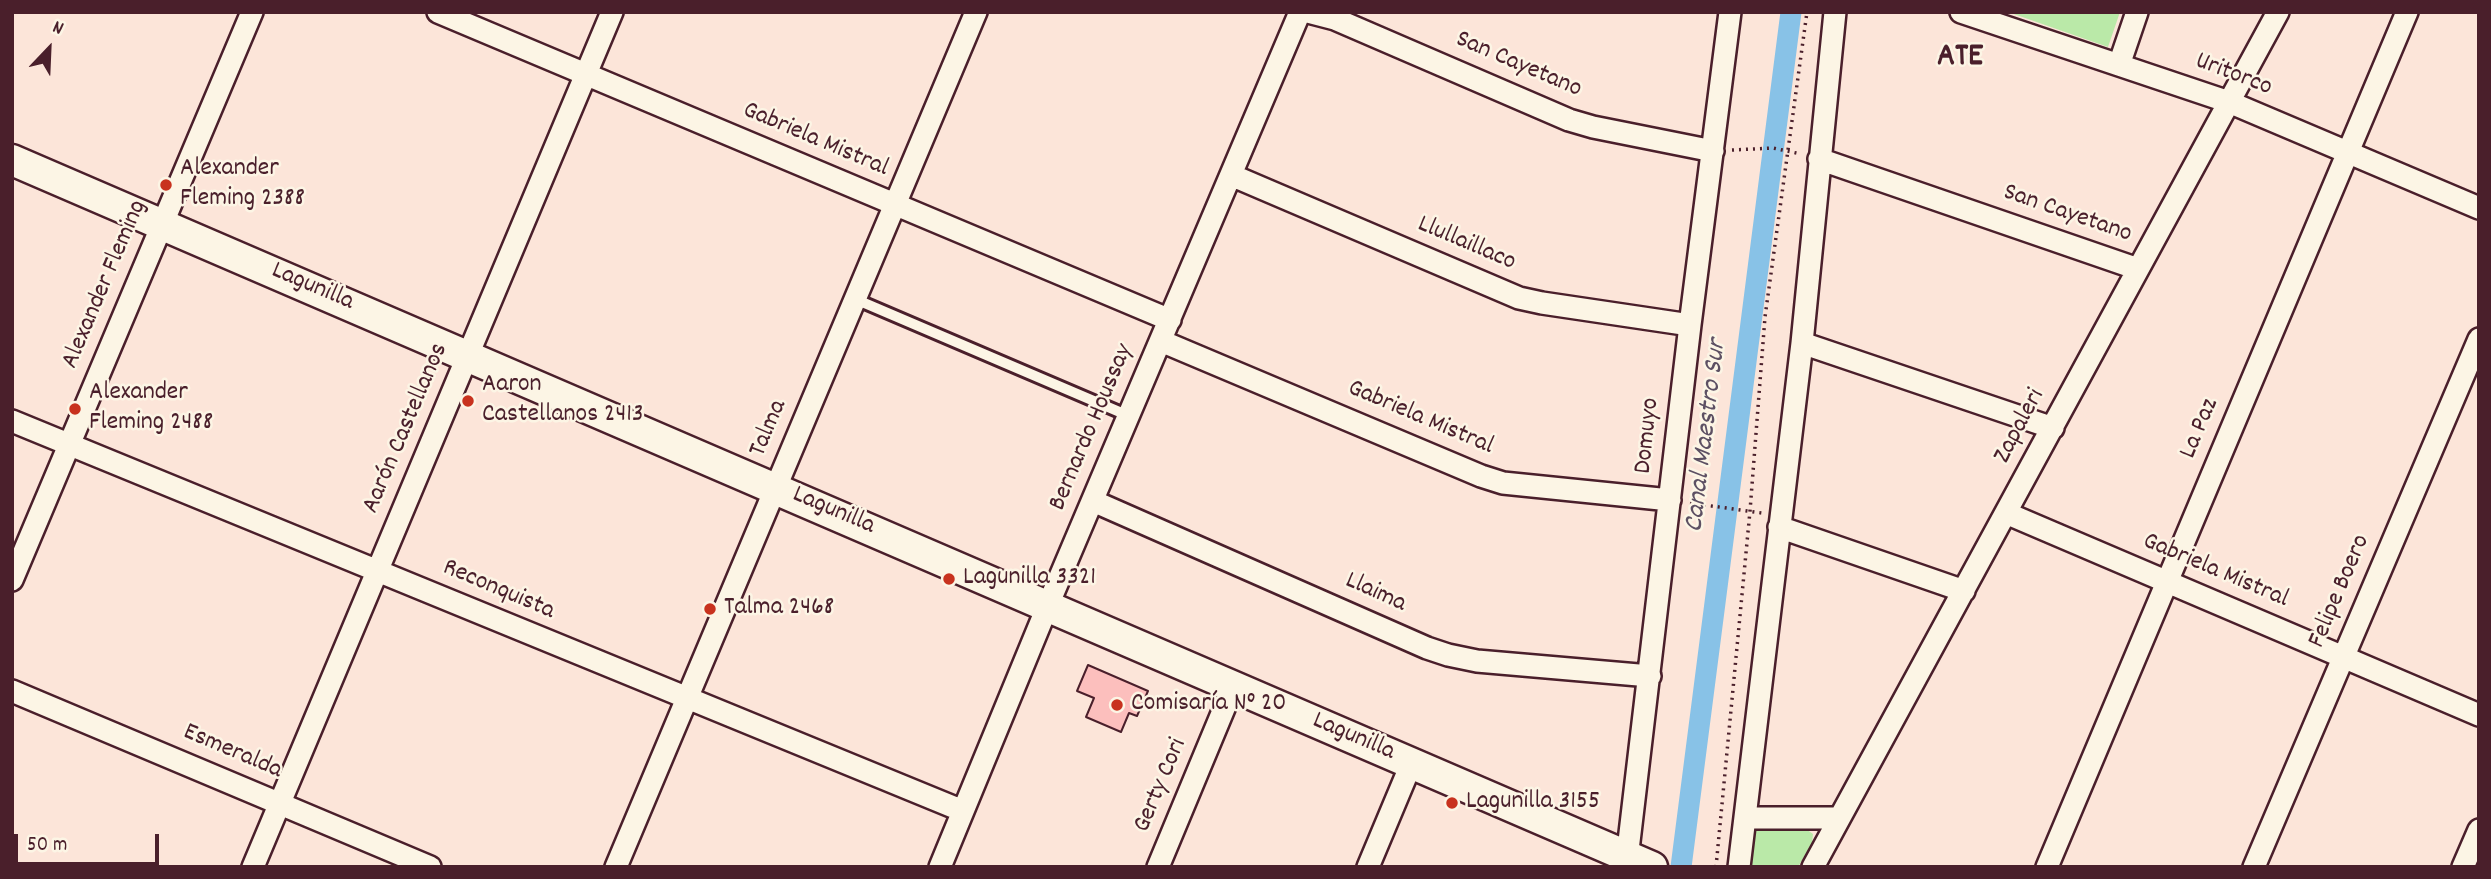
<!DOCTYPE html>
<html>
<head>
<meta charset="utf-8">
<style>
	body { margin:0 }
	#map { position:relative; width:2491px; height:879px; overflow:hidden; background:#fce5d9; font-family:Dekko,sans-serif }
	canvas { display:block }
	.frame { position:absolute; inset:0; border:14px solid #4a1f2b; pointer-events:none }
	.north { position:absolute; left:14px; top:14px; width:70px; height:70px; -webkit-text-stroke:5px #fcf5e5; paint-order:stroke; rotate:23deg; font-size:19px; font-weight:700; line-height:28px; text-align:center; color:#4a1f2b }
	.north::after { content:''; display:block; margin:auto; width:24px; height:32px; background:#4a1f2b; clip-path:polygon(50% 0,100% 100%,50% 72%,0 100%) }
	.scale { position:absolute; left:14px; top:834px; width:145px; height:32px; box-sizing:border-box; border:4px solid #4a1f2b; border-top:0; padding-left:9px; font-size:21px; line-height:24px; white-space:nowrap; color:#4a1f2b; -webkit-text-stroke:5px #fcf5e5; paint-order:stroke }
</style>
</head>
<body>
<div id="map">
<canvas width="2491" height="879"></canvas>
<div class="frame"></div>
<div class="north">N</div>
<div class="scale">50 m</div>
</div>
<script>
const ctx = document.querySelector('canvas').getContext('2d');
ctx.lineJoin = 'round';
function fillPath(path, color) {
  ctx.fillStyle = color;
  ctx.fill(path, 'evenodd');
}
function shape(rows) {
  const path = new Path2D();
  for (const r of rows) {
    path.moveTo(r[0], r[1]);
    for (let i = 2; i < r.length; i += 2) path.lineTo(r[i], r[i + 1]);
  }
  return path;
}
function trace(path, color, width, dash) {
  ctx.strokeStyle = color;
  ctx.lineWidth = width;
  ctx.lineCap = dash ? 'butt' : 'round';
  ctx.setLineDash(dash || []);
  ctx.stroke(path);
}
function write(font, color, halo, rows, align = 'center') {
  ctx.font = font + ' Dekko,sans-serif';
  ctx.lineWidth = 5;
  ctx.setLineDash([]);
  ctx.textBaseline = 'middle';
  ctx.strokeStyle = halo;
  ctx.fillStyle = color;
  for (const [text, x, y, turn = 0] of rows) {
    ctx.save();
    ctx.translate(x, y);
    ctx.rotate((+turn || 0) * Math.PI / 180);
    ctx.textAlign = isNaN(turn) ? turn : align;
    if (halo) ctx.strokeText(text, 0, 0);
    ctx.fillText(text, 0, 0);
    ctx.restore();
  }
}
fillPath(shape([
	[2008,12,2120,12,2108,47],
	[1759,829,1806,829,1813,834,1812,843,1798,867,1748,867,1753,832]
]), '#bae9a8');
trace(shape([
	[1681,867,1791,12]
]), '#88c2e7', 21);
const building = shape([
	[1088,665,1148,691,1137,716,1129,713,1121,732,1086,717,1094,698,1077,691,1088,665]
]);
fillPath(building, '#fcbfbd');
trace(building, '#4a1f2b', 2);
const service = shape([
	[855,299,1129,416]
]);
const minor = shape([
	[438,12,1170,320],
	[1308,12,1335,19,1569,120,1593,127,1713,151],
	[1961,12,2229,102,2479,208],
	[2119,65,2137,12],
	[1819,159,2138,269],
	[1231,175,1519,298,1542,303,1690,325],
	[1161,341,1481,476,1503,483,1670,500],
	[1802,343,2053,428],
	[12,421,963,811],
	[1093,501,1427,648,1448,655,1477,661,1650,676],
	[2006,513,2479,715],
	[1779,527,1964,591],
	[12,580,252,12],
	[12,691,430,867],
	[1745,818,1839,818],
	[253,867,612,12],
	[616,867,976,12],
	[940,867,1048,605,1300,12],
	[1158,867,1233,687],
	[1368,867,1412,762],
	[1626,867,1690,325,1730,12],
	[1739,867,1802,343,1835,12],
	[1813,867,2278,12],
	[2047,867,2407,12],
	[2254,867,2479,339],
	[2463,867,2479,830]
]);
const secondary = shape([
	[12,160,1652,867]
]);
trace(service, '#4a1f2b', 16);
trace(minor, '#4a1f2b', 26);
trace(secondary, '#4a1f2b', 35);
trace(shape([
	[1732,150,1773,148,1801,154],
	[1690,503,1762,513],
	[1716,867,1750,511,1765,317,1807,12]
]), '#4a1f2b', 3.5, [2, 5]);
trace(service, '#fcf5e5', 10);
trace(minor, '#fcf5e5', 21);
trace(secondary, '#fcf5e5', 30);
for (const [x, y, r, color] of [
	[166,185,7,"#c8321e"],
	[468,401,7,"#c8321e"],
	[75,409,7,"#c8321e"],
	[949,579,7,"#c8321e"],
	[710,609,7,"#c8321e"],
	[1117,705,7,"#c8321e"],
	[1452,803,7,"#c8321e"]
]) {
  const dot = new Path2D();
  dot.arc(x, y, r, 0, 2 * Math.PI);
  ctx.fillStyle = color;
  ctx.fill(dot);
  trace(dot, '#fcf5e5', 2.5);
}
write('26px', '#4a1f2b', '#fcf5e5', [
	["San Cayetano",1518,66,23],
	["Uritorco",2233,76,21],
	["Gabriela Mistral",815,141,23],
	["San Cayetano",2067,215,19],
	["Llullaillaco",1466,245,23],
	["Alexander Fleming",106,285,-67],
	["Lagunilla",312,288,23],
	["Gabriela Mistral",1420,419,23],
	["Zapaleri",2021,427,-62],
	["Bernardo Houssay",1093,428,-67],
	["Aarón Castellanos",407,429,-67],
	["Talma",770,429,-67],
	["La Paz",2201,429,-67],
	["Domuyo",1649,436,-84],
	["Lagunilla",833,512,23],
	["Gabriela Mistral",2215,572,23],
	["Reconquista",498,591,23],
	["Felipe Boero",2341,592,-67],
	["Llaima",1375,594,24],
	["Lagunilla",1353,738,23],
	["Esmeralda",232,753,23],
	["Gerty Cori",1162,786,-67]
]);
write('26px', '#4a1f2b', '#fcf5e5', [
	["Alexander",180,170],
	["Fleming 2388",180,200],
	["Aaron",482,386],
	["Castellanos 2413",482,416],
	["Alexander",89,394],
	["Fleming 2488",89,424],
	["Lagunilla 3321",963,579],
	["Talma 2468",724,609],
	["Comisaría N° 20",1131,705],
	["Lagunilla 3155",1466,803]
], 'left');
write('italic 28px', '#5d5063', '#fcf5e5', [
	["Canal Maestro Sur",1708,436,-83]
]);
write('bold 33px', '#4a1f2b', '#fcf5e5', [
	["ATE",1960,59]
]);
</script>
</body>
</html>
